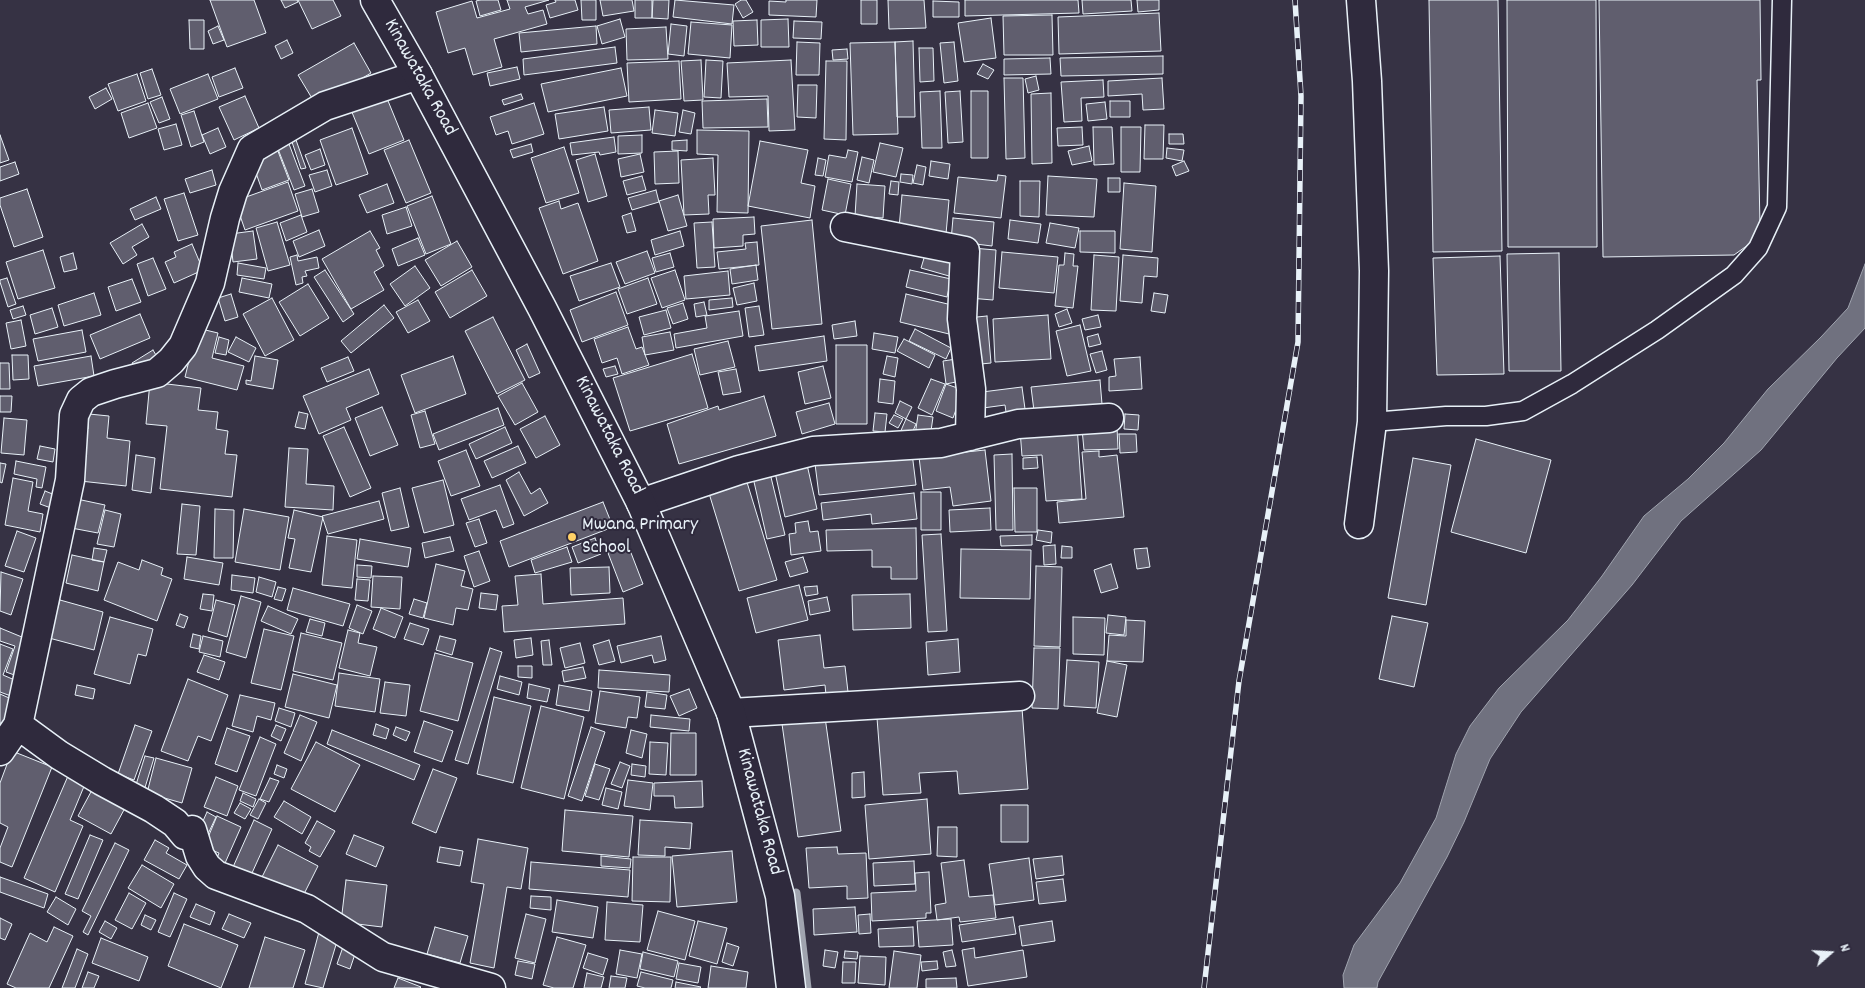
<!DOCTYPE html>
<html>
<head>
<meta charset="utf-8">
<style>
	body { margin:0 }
	#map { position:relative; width:1865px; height:988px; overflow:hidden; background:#363244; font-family:Dekko,sans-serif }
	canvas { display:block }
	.north { position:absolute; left:1805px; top:928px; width:50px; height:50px; -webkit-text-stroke:4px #2f2a3d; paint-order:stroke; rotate:71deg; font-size:14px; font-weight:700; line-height:20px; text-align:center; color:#e8f1f8 }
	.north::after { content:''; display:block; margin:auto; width:18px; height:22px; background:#e8f1f8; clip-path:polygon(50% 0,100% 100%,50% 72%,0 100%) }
</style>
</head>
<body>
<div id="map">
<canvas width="1865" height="988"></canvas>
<div class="north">N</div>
</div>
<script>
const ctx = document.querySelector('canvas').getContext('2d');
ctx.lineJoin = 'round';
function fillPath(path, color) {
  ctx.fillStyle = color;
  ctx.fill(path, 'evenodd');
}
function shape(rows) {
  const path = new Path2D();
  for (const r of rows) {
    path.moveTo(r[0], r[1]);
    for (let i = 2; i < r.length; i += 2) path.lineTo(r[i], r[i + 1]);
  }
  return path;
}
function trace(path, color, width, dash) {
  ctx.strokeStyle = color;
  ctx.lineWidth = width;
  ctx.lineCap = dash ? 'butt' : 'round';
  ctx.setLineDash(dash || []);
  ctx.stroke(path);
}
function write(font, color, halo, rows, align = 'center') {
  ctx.font = font + ' Dekko,sans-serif';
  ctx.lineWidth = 4;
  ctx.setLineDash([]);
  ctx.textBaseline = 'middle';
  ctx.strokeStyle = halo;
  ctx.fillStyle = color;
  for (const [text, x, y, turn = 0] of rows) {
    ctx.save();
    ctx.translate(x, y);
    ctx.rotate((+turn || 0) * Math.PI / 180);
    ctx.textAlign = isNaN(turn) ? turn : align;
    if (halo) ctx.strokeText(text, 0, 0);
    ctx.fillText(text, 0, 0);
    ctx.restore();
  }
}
const water = shape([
	[1865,264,1865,328,1837,358,1761,450,1681,521,1632,585,1521,712,1490,759,1464,822,1447,857,1378,982,1377,988,1344,988,1343,975,1354,945,1400,883,1436,818,1456,754,1470,726,1499,688,1568,620,1602,576,1644,516,1688,479,1724,443,1768,389,1821,337,1848,308,1865,264]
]);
fillPath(water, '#70717f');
trace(water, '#a0a4af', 1);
trace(shape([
	[796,893,807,988]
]), '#a0a4af', 9);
const building = shape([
	[210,0,254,0,266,33,227,47,210,0],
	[281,0,297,0,298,2,285,8,281,0],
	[298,0,333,0,341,16,312,29,298,0],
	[480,0,498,0,501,10,480,16,476,1,480,0],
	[507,0,549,0,525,7,528,14,543,10,547,24,494,39,502,67,473,75,465,48,448,53,436,12,472,1,477,18,510,9,507,0],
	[555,0,575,0,578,10,550,18,546,5,556,2,555,0],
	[581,0,596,0,596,20,582,20,581,0],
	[600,0,632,0,634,11,603,16,600,0],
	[635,0,652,0,652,18,635,18,635,0],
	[653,0,669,0,668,19,652,18,653,0],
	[675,0,734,5,732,24,673,17,675,0],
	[741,0,746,0,753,12,743,18,735,4,741,0],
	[786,0,817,0,816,17,769,15,769,1,786,2,786,0],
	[861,0,877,0,877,24,861,24,861,0],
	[888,0,924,0,926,28,889,29,888,0],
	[965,0,1078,0,1079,13,965,16,965,0],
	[1082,0,1131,0,1132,11,1083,14,1082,0],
	[1137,0,1159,0,1159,10,1138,12,1137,0],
	[1429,0,1498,0,1502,251,1433,252,1429,0],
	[1507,0,1596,0,1597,247,1508,247,1507,0],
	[1599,0,1760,0,1761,80,1757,80,1760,226,1752,242,1734,255,1603,257,1599,0],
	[933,1,959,2,959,17,933,17,933,1],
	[1159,13,1161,51,1059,54,1058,17,1159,13],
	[1052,15,1053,55,1004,55,1003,16,1052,15],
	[991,18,996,58,964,62,958,23,991,18],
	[620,19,625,37,602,44,597,26,620,19],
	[788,19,789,47,761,47,761,20,788,19],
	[189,20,204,20,204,49,190,49,189,20],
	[757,20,758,45,734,46,733,21,757,20],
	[794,21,822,22,821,39,793,38,794,21],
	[691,22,732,25,730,58,688,54,691,22],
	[671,24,687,26,684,56,668,54,671,24],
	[218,26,224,40,213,44,208,31,218,26],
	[596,26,597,44,521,52,519,33,596,26],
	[666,27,668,59,627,60,626,29,666,27],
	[287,40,293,53,281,59,275,46,287,40],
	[913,41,915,117,897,117,895,42,913,41],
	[797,42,820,43,819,75,796,75,797,42],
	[895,42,898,134,853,135,850,43,895,42],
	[954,42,958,81,944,83,940,43,954,42],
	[354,43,371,73,316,105,298,75,354,43],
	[615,47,617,63,524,75,523,59,615,47],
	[919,48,933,48,934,81,920,82,919,48],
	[847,49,848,59,833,60,832,50,847,49],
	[1163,56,1163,74,1061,76,1060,58,1163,56],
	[1050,58,1051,74,1004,75,1004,59,1050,58],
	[701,60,703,100,684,101,681,61,701,60],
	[706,60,723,61,721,98,704,97,706,60],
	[791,60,795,130,769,131,768,96,729,97,727,63,791,60],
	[679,61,681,99,629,102,627,63,679,61],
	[826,61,847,61,846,140,824,139,826,61],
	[983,64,994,70,988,79,977,74,983,64],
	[517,67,520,79,490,86,487,73,517,67],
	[235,68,243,88,219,97,212,77,235,68],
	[621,68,627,96,548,112,541,84,621,68],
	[152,69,161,95,148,99,140,73,152,69],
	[137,74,146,101,118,111,108,84,137,74],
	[208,74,218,99,180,114,170,89,208,74],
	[1036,76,1039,90,1028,93,1025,79,1036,76],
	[1004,78,1023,78,1025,158,1006,159,1004,78],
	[1162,78,1164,109,1143,110,1142,94,1108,96,1108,81,1162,78],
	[1103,80,1104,97,1081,98,1082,121,1064,122,1061,82,1103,80],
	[798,85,817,85,816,118,797,117,798,85],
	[106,88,112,99,95,109,89,97,106,88],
	[384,91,404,140,369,154,349,105,384,91],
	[940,91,942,148,922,148,920,92,940,91],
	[960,91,963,142,948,143,945,92,960,91],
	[971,91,988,91,988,158,971,158,971,91],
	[1051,93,1052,163,1032,164,1031,94,1051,93],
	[521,94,523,99,504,105,502,100,521,94],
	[245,96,259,128,234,140,219,107,245,96],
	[162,97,170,119,159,123,150,102,162,97],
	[767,99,768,127,703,128,702,101,767,99],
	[1110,101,1130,101,1130,117,1110,117,1110,101],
	[1105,102,1107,119,1088,121,1086,104,1105,102],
	[148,103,157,128,129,138,121,113,148,103],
	[534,103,544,134,512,144,508,131,496,135,490,117,534,103],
	[604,107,608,131,559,139,555,114,604,107],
	[649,107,651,130,611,133,609,110,649,107],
	[655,110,678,113,675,136,652,133,655,110],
	[683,110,695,113,691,134,679,132,683,110],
	[194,111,204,142,191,147,181,115,194,111],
	[176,124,182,145,164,150,158,129,176,124],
	[1145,125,1164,125,1163,159,1144,159,1145,125],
	[1082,127,1083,145,1058,146,1057,128,1082,127],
	[1093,127,1112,127,1114,164,1094,165,1093,127],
	[1121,127,1141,127,1140,172,1121,172,1121,127],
	[218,128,226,147,210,154,202,135,218,128],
	[352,128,368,174,336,185,320,140,352,128],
	[697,130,749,131,748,213,717,212,718,155,697,154,697,130],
	[1169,134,1183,134,1184,144,1169,144,1169,134],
	[0,135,9,160,0,163,0,135],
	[642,135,642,153,618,154,618,136,642,135],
	[614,137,616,152,600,155,599,152,572,155,570,143,614,137],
	[296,140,306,168,301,169,292,142,296,140],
	[409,140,431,193,406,203,384,150,409,140],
	[687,140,687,151,672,150,672,141,687,140],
	[760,141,808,150,801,183,815,186,810,218,748,206,760,141],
	[880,143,903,148,896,177,873,172,880,143],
	[289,144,305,186,294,190,278,149,289,144],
	[531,144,533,152,513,158,510,150,531,144],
	[276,146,289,180,262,190,250,156,276,146],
	[1089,146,1092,161,1072,165,1068,151,1089,146],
	[564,147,579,193,546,203,531,158,564,147],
	[1167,148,1184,150,1182,161,1166,158,1167,148],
	[320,149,325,165,311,170,305,155,320,149],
	[848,150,858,152,852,182,825,177,829,155,846,158,848,150],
	[678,151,679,183,655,184,654,152,678,151],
	[595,154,607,196,588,202,576,160,595,154],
	[640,154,644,172,621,177,618,159,640,154],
	[862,157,874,160,869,183,857,180,862,157],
	[713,158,715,195,708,195,709,214,684,215,681,160,713,158],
	[818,158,826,160,823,176,815,175,818,158],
	[931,161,950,164,948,179,929,176,931,161],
	[1184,161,1189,171,1176,176,1172,166,1184,161],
	[15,162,19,174,0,181,0,167,15,162],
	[917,165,926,167,923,185,913,183,917,165],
	[212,170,216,185,190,193,185,179,212,170],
	[327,170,332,186,315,192,309,175,327,170],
	[901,174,913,175,912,184,900,182,901,174],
	[998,175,1006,176,1001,218,954,213,958,177,997,181,998,175],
	[642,176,646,190,627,195,623,181,642,176],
	[1048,176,1097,179,1094,217,1046,215,1048,176],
	[1108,178,1120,178,1120,192,1108,192,1108,178],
	[828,179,851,184,845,215,822,210,828,179],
	[891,181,899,182,898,195,889,194,891,181],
	[1020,181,1040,181,1039,217,1020,216,1020,181],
	[288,182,298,211,245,230,235,201,288,182],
	[1124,183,1156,186,1152,252,1120,249,1124,183],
	[387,184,394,203,367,213,359,195,387,184],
	[857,184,885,186,883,218,855,216,857,184],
	[27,189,43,237,14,247,0,205,0,198,27,189],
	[312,189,319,212,302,217,295,194,312,189],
	[656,190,659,202,632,210,628,198,656,190],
	[184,193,198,235,178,241,164,199,184,193],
	[678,195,687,226,668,231,659,201,678,195],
	[902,195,949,200,946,234,899,228,902,195],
	[432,196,451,244,426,254,407,206,432,196],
	[156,197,161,209,135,220,130,209,156,197],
	[559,201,561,209,578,203,598,261,563,274,539,208,559,201],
	[406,207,412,226,387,234,382,215,406,207],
	[631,213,636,231,627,233,622,216,631,213],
	[301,215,307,232,286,241,280,223,301,215],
	[754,217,755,234,743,235,743,246,714,248,713,219,754,217],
	[953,218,994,222,992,246,951,241,953,218],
	[812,220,822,324,772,329,761,226,812,220],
	[1010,220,1041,224,1038,243,1008,239,1010,220],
	[277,222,290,265,268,271,256,228,277,222],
	[712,222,715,267,697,268,694,223,712,222],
	[1050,223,1079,228,1075,248,1046,243,1050,223],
	[142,224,149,237,132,247,137,255,123,264,110,243,142,224],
	[319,230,325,246,299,257,293,241,319,230],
	[253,231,257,259,233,262,230,234,253,231],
	[370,231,380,248,376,250,384,266,374,272,384,290,351,309,322,259,370,231],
	[680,231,684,246,655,255,651,240,680,231],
	[1080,231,1115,231,1115,253,1080,252,1080,231],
	[418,238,425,255,398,266,392,249,418,238],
	[457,241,472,267,441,286,425,260,457,241],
	[757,242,759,265,719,269,717,252,746,249,745,243,757,242],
	[192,244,203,270,174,283,165,262,176,257,174,252,192,244],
	[928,245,963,256,956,278,921,268,928,245],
	[972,248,996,250,993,300,969,298,972,248],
	[43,250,55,288,18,299,6,262,43,250],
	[647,251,655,273,625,284,616,262,647,251],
	[1002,252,1058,257,1054,293,999,288,1002,252],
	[73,253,77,269,64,272,60,257,73,253],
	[670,253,674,267,656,272,652,258,670,253],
	[1065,253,1074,254,1073,266,1078,266,1073,308,1055,306,1059,265,1064,265,1065,253],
	[1559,253,1561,371,1509,371,1507,254,1559,253],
	[297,255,298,261,317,257,319,268,305,271,307,276,302,277,303,283,296,285,290,257,297,255],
	[1094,255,1119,257,1116,311,1091,310,1094,255],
	[1123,255,1158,258,1157,277,1144,276,1142,303,1120,301,1123,255],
	[1500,256,1504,374,1437,375,1433,258,1500,256],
	[153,258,166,289,148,296,137,264,153,258],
	[238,263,266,268,264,279,237,275,238,263],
	[611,263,620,287,579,301,570,276,611,263],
	[756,265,758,280,732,284,730,269,756,265],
	[415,266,430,288,405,306,390,284,415,266],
	[325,270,354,314,343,322,314,277,325,270],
	[472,270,487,296,450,318,435,292,472,270],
	[675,270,685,300,662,308,651,278,675,270],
	[910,270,951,279,947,297,906,287,910,270],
	[728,271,730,295,686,299,684,276,728,271],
	[7,278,16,304,8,307,0,282,0,280,7,278],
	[242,278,272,284,269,298,239,292,242,278],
	[648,278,657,304,627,314,618,289,648,278],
	[132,279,141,302,116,311,108,287,132,279],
	[754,283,757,301,737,305,733,288,754,283],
	[308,284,329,318,300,336,279,302,308,284],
	[616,292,628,325,582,342,570,310,616,292],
	[94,293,101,315,64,326,58,305,94,293],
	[1154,293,1168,295,1165,313,1151,311,1154,293],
	[231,294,238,317,225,321,218,298,231,294],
	[906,294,956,306,949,334,900,322,906,294],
	[272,298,294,340,265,356,243,314,272,298],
	[732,298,733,307,709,310,709,300,732,298],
	[418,300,430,321,408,333,396,312,418,300],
	[704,302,707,315,696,317,694,304,704,302],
	[683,303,688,319,673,324,667,308,683,303],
	[384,305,394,318,351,353,341,341,384,305],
	[23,306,26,315,13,319,10,310,23,306],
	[759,306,764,335,749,337,745,308,759,306],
	[52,308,58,327,35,334,30,315,52,308],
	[1067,309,1072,323,1059,327,1055,314,1067,309],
	[666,310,671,328,644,335,639,317,666,310],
	[739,311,743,336,676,348,674,334,707,328,705,316,739,311],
	[140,314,150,338,100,359,90,335,140,314],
	[1048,315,1051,359,995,362,993,319,1048,315],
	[1098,315,1101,327,1085,330,1082,319,1098,315],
	[987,316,991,363,971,365,967,318,987,316],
	[493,317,525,380,497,394,465,331,493,317],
	[21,320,26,346,11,349,6,323,21,320],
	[855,321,857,336,834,339,832,325,855,321],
	[1080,325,1091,371,1067,376,1056,331,1080,325],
	[628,327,636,349,642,347,649,365,622,374,617,358,602,363,594,339,628,327],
	[197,328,218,333,212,358,244,366,237,390,185,377,197,328],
	[915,329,951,348,946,359,909,341,915,329],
	[82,330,86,352,38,361,33,339,82,330],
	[670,332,674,350,645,355,642,337,670,332],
	[874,333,898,337,895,353,872,349,874,333],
	[1098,334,1101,344,1089,347,1087,337,1098,334],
	[824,336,827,361,759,371,755,346,824,336],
	[219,337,229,340,226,355,215,353,219,337],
	[236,337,256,348,249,362,228,352,236,337],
	[904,339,935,355,929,368,897,351,904,339],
	[728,341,735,367,700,375,694,349,728,341],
	[527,344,540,373,529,378,516,350,527,344],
	[836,345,867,345,867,424,836,424,836,345],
	[153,350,160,362,139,374,132,363,153,350],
	[1102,351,1107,370,1096,373,1090,354,1102,351],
	[692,354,708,408,630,431,613,378,692,354],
	[12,355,28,355,29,379,13,380,12,355],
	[91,356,94,376,38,386,34,366,91,356],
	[255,356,278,360,273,389,246,384,246,380,251,381,255,356],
	[453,356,466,394,415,413,401,375,453,356],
	[887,356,898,358,895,377,883,374,887,356],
	[348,357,354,371,327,382,321,368,348,357],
	[1140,357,1142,389,1109,391,1109,377,1116,376,1114,359,1140,357],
	[963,358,966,380,946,384,943,361,963,358],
	[0,363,9,363,10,389,0,389,0,363],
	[615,366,618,374,606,377,603,369,615,366],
	[823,366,831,398,805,404,798,372,823,366],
	[369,369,379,394,346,408,351,420,319,434,303,396,369,369],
	[736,369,741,392,723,395,718,372,736,369],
	[880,379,895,381,893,404,878,402,880,379],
	[931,379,945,384,932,415,918,408,931,379],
	[1100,380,1102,404,1034,411,1031,387,1100,380],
	[150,382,201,388,198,410,218,412,216,429,228,431,225,454,237,455,232,497,160,489,167,426,146,424,150,382],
	[522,383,538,412,515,425,498,396,522,383],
	[946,384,963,390,953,418,936,411,946,384],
	[1022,387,1026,416,1007,419,1005,405,983,408,982,392,1022,387],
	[0,396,12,396,11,412,0,412,0,396],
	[764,396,776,436,679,464,667,424,718,406,719,410,764,396],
	[900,401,912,407,906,419,895,413,900,401],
	[829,403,835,424,802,434,796,412,829,403],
	[382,407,398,445,370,456,355,418,382,407],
	[498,408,504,425,439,450,433,434,498,408],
	[425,411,435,444,420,448,411,415,425,411],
	[299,412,308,414,305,429,295,427,299,412],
	[875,413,887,414,885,432,873,431,875,413],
	[89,414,109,416,107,438,130,441,126,486,71,480,76,428,88,429,89,414],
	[1125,414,1139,415,1138,430,1124,429,1125,414],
	[894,415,903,419,898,428,889,423,894,415],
	[918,415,933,417,930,438,915,435,918,415],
	[545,416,560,445,536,458,520,429,545,416],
	[4,418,27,420,24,455,1,453,4,418],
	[906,419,916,424,909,440,899,435,906,419],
	[1077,425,1082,499,1046,501,1042,455,1022,456,1020,430,1077,425],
	[344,427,371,488,350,497,323,436,344,427],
	[505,427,512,443,476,459,469,444,505,427],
	[1117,427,1118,449,1084,450,1082,429,1117,427],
	[1119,434,1136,434,1137,452,1120,453,1119,434],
	[1476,439,1551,460,1526,553,1451,532,1476,439],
	[40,446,55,449,53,462,37,459,40,446],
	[518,446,526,463,492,478,484,461,518,446],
	[289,448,308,449,306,484,334,486,333,510,285,507,289,448],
	[466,450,480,486,451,496,438,461,466,450],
	[985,450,991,501,953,506,950,487,923,490,919,457,985,450],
	[1099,451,1099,457,1117,455,1124,517,1059,523,1057,502,1086,499,1082,452,1099,451],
	[912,453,916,485,819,495,815,464,912,453],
	[1012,454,1013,530,996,530,994,455,1012,454],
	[136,455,155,458,151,493,132,490,136,455],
	[1037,457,1038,468,1023,469,1023,458,1037,457],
	[1413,458,1451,465,1426,605,1388,598,1413,458],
	[806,460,817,509,785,517,774,468,806,460],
	[16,461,46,467,42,488,36,487,37,479,14,474,16,461],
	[0,463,6,464,2,483,0,482,0,463],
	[769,469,785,535,767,539,752,473,769,469],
	[519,472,531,494,540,488,548,503,524,516,506,480,519,472],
	[13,478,33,482,28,511,43,514,40,532,5,525,13,478],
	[746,479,777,580,739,591,708,490,746,479],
	[443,480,454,525,424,533,412,488,443,480],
	[500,485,514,524,503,528,496,510,469,520,461,499,500,485],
	[400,488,409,527,391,531,382,493,400,488],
	[1014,488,1037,488,1037,532,1015,532,1014,488],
	[45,491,55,495,51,508,40,504,45,491],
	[921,492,941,492,941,530,921,530,921,492],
	[914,493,917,519,872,524,871,514,823,520,821,503,914,493],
	[72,498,105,505,98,533,66,527,72,498],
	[379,501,384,519,328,534,322,516,379,501],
	[603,502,613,527,509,567,500,541,603,502],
	[182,504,200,506,196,555,177,554,182,504],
	[990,508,991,530,950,532,949,510,990,508],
	[215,509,234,510,233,558,214,558,215,509],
	[244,509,289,517,280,570,235,562,244,509],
	[105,510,121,514,114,547,97,544,105,510],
	[294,510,323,517,311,572,289,568,295,539,288,538,294,510],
	[479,519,487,543,475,547,466,523,479,519],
	[808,521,810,532,818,531,821,551,791,555,789,534,796,533,795,523,808,521],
	[916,528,917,579,891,579,891,567,872,567,872,550,827,551,826,530,916,528],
	[1038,530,1052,532,1051,543,1036,540,1038,530],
	[17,531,36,538,24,572,5,566,17,531],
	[941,534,947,631,928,632,922,535,941,534],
	[1032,535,1032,545,1001,546,1000,536,1032,535],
	[327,536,357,540,352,588,322,585,327,536],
	[450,537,454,551,425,558,422,543,450,537],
	[595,538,601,554,578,563,572,547,595,538],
	[360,539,411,548,408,567,357,559,360,539],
	[628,545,643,584,623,592,608,553,628,545],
	[1055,545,1056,564,1044,565,1043,546,1055,545],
	[1062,546,1072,547,1072,558,1061,558,1062,546],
	[567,547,572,562,535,573,531,560,567,547],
	[94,548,107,550,104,562,92,560,94,548],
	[1147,548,1150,567,1137,569,1134,549,1147,548],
	[961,549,1031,550,1030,599,960,598,961,549],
	[479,551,490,581,474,587,464,556,479,551],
	[72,555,104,562,98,591,66,583,72,555],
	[187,557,223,563,219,585,184,579,187,557],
	[803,557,808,572,790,577,785,562,803,557],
	[142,560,163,568,161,575,172,579,157,621,104,600,118,562,139,570,142,560],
	[436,564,465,571,461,586,473,589,468,610,456,608,453,625,424,618,436,564],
	[1111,564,1118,588,1101,593,1094,570,1111,564],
	[357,565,372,566,371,578,357,577,357,565],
	[1036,566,1062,567,1060,647,1034,646,1036,566],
	[609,567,610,593,571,595,570,568,609,567],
	[1,572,23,579,11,615,0,611,1,572],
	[541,574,543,604,623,598,625,624,504,632,502,606,518,605,515,576,541,574],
	[232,575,255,578,253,593,231,590,232,575],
	[373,576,402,577,400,609,371,607,373,576],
	[259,577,276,582,272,597,256,592,259,577],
	[357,579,370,580,368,601,355,600,357,579],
	[799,585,808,620,756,633,747,598,799,585],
	[817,586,818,594,806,596,804,587,817,586],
	[278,587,286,589,282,601,274,599,278,587],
	[293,588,350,604,343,626,287,610,293,588],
	[481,593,498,595,496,610,479,608,481,593],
	[203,594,214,595,212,611,200,609,203,594],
	[910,594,911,628,853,630,852,595,910,594],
	[241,596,261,602,246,658,226,652,241,596],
	[827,597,830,611,810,615,808,601,827,597],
	[414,599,427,603,423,618,409,614,414,599],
	[60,600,103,612,94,650,49,638,60,600],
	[216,600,235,605,227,637,208,631,216,600],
	[357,605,372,611,363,634,349,628,357,605],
	[268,606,298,619,291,634,261,621,268,606],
	[381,608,403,617,395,638,373,629,381,608],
	[180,614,188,617,184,628,176,625,180,614],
	[1108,615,1126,617,1124,635,1106,633,1108,615],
	[1392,616,1428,623,1414,687,1379,679,1392,616],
	[110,617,153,629,146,656,138,654,130,684,94,674,110,617],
	[1073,617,1105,618,1104,655,1073,654,1073,617],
	[310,619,325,623,322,636,306,632,310,619],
	[1126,620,1145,621,1143,662,1107,661,1109,635,1126,636,1126,620],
	[410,623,429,629,423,645,404,639,410,623],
	[0,628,34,642,20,677,6,672,15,646,0,641,0,628],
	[264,629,294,636,281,690,251,683,264,629],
	[348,630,360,633,358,643,377,647,370,676,339,668,348,630],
	[301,633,342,643,333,680,293,671,301,633],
	[193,634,201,636,199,649,190,647,193,634],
	[820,635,824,668,845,666,848,692,826,695,825,685,784,690,778,640,820,635],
	[203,636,223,641,220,657,199,652,203,636],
	[440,636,456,640,452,655,436,650,440,636],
	[661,636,666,660,654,663,652,655,621,663,617,646,661,636],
	[531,638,533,655,516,658,514,640,531,638],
	[958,639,960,672,928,675,926,642,958,639],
	[549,640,552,665,543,665,541,641,549,640],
	[609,640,615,661,599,665,593,645,609,640],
	[580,643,585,663,565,668,560,648,580,643],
	[0,644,13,649,3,675,17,681,11,696,0,692,0,644],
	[490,648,502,652,468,764,455,760,490,648],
	[1034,648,1060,648,1058,709,1032,708,1034,648],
	[435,653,473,663,458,721,420,711,435,653],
	[204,655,225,662,219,680,197,672,204,655],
	[1067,660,1099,662,1096,708,1064,706,1067,660],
	[1107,661,1127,665,1117,717,1097,713,1107,661],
	[518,666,532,666,532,678,518,677,518,666],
	[583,667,586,678,564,682,562,671,583,667],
	[599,670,670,675,669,692,598,688,599,670],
	[339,673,380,679,375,712,335,706,339,673],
	[293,674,337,685,329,718,285,707,293,674],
	[500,676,522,682,519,695,497,689,500,676],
	[188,679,228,695,211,741,198,736,188,761,161,751,188,679],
	[385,682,410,685,406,716,380,713,385,682],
	[529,684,550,689,547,702,527,698,529,684],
	[77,685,95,689,93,699,75,695,77,685],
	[559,685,592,691,589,711,556,705,559,685],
	[689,689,697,708,679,716,670,696,689,689],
	[600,691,640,697,637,718,628,717,626,728,595,723,600,691],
	[647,692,667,695,665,709,645,707,647,692],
	[0,694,16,701,7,725,0,723,0,694],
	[240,695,275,703,271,720,257,716,253,732,232,726,240,695],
	[494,697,531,706,513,783,477,774,494,697],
	[541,706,584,717,564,799,521,788,541,706],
	[279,708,295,713,291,727,275,721,279,708],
	[1022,708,1028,789,959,794,957,771,919,773,921,793,883,795,877,718,1022,708],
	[300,715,317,722,301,761,284,753,300,715],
	[651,715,690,719,689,731,650,727,651,715],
	[825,717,841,831,798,837,782,724,825,717],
	[424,721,453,731,442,762,414,752,424,721],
	[376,724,389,729,386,739,373,735,376,724],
	[135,725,152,731,134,780,118,774,135,725],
	[276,725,286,729,281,741,271,736,276,725],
	[396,727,410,732,406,741,393,735,396,727],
	[591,727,605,732,582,801,568,796,591,727],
	[227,728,250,736,237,772,215,764,227,728],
	[332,730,420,765,414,780,327,744,332,730],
	[631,730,647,734,642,758,626,753,631,730],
	[671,733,696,733,696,775,670,775,671,733],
	[260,737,276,744,256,796,239,790,260,737],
	[316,742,360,765,335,812,291,789,316,742],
	[650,742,668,743,666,775,649,774,650,742],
	[12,751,52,767,12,867,0,862,0,848,8,827,0,823,0,783,12,751],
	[145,756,154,758,143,794,134,791,145,756],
	[156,758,192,768,182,803,147,793,156,758],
	[620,762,630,766,622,788,611,784,620,762],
	[595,764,610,769,599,800,585,796,595,764],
	[632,764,646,766,645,777,631,775,632,764],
	[277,765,287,769,284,778,274,774,277,765],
	[433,769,457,778,436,833,412,823,433,769],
	[864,772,865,797,852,798,852,773,864,772],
	[68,776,85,784,70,820,83,826,55,892,24,878,68,776],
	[216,777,238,786,227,816,204,807,216,777],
	[270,778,279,781,269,802,260,799,270,778],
	[628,780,653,783,650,810,624,806,628,780],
	[702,781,703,807,675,808,674,796,654,796,654,783,702,781],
	[606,788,622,792,618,809,602,805,606,788],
	[92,790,125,808,111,834,78,816,92,790],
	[243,793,256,799,253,807,240,801,243,793],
	[259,799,266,803,258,819,250,815,259,799],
	[927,799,931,854,869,859,865,805,927,799],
	[284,801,311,817,302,834,274,817,284,801],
	[240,803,251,809,245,819,234,813,240,803],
	[1001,805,1028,805,1028,842,1001,842,1001,805],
	[565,810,633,816,629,857,562,851,565,810],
	[207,812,216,817,208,834,199,830,207,812],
	[217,816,241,827,222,870,214,866,219,853,204,847,217,816],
	[254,820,272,829,247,884,229,876,254,820],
	[640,820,692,823,690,849,665,847,665,856,638,855,640,820],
	[317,821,335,831,320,857,309,851,311,847,305,843,317,821],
	[938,827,957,827,957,857,937,856,938,827],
	[90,835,103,840,78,899,65,894,90,835],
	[354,835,384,847,376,867,346,854,354,835],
	[478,839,528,848,521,889,507,887,494,968,470,963,484,884,471,882,478,839],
	[155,840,169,848,166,853,187,865,179,879,144,860,155,840],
	[115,843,129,850,88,935,83,932,91,916,82,911,115,843],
	[278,845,318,866,301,900,261,879,278,845],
	[440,847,463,851,460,866,437,862,440,847],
	[837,847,838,854,866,853,868,898,847,899,847,886,809,888,806,848,837,847],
	[732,851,737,902,677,907,672,856,732,851],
	[601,856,631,859,630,868,601,866,601,856],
	[1062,856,1064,875,1036,879,1033,859,1062,856],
	[633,857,671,857,670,902,632,901,633,857],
	[1029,858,1034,900,995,905,989,864,1029,858],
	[964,860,969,897,993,895,996,918,960,922,959,917,937,920,935,905,946,903,941,863,964,860],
	[914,861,915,884,874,886,873,863,914,861],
	[531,862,630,870,628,897,529,889,531,862],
	[142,865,174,884,161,908,128,888,142,865],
	[929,872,931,913,926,913,926,918,872,921,871,893,916,891,915,873,929,872],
	[0,877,48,894,44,908,0,892,0,877],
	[1063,879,1066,901,1039,904,1036,882,1063,879],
	[346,880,387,885,382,927,341,922,346,880],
	[129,893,146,903,132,929,115,920,129,893],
	[174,893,187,899,170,937,158,932,174,893],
	[531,896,551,897,551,910,530,908,531,896],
	[56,897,76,909,68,925,47,912,56,897],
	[557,900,598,907,593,938,552,932,557,900],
	[607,902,643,905,640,942,605,940,607,902],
	[196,904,215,912,210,925,190,917,196,904],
	[855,907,857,932,814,935,813,909,855,907],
	[658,911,695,921,685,960,647,950,658,911],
	[229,914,251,923,244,938,222,929,229,914],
	[526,914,546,919,535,963,515,958,526,914],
	[870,914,871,933,859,934,858,915,870,914],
	[145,915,156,920,151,930,141,925,145,915],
	[1013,917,1016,934,962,942,959,925,1013,917],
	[0,918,12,924,5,940,0,938,0,918],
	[951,919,953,945,919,947,917,921,951,919],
	[105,921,117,928,111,939,99,932,105,921],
	[698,921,727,928,717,964,689,956,698,921],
	[1052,921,1055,941,1022,946,1019,926,1052,921],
	[184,924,238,945,221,988,168,966,184,924],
	[54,927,73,936,49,988,16,988,7,984,30,933,47,942,54,927],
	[435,927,468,936,460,963,427,954,435,927],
	[913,927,914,946,879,947,878,929,913,927],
	[319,932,338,938,323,988,305,984,319,932],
	[265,937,305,950,293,988,249,988,265,937],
	[557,937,586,945,573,988,554,988,543,985,557,937],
	[101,938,148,957,139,981,92,963,101,938],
	[727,943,739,947,733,966,722,962,727,943],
	[344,944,357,948,350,969,337,964,344,944],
	[974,948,975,958,1023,950,1027,977,968,986,962,950,974,948],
	[77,949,88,954,75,988,62,988,77,949],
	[620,950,642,954,637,978,616,974,620,950],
	[825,950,838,952,835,968,823,966,825,950],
	[952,950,956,966,946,967,943,952,952,950],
	[845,951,858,952,857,959,844,958,845,951],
	[894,951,921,955,917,988,889,988,894,951],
	[643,952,678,961,674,977,640,969,643,952],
	[588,953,608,959,603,975,583,968,588,953],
	[860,956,886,957,885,985,858,983,860,956],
	[518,961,535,964,532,979,515,975,518,961],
	[937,961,938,969,922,971,921,962,937,961],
	[843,962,856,962,855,983,842,983,843,962],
	[679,963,701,967,698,983,676,979,679,963],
	[711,966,748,972,746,988,708,988,711,966],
	[88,972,99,976,94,988,82,988,88,972],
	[641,972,673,980,671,988,645,988,637,986,641,972],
	[587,973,604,977,601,988,584,988,587,973],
	[611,976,627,978,625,988,609,988,611,976],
	[398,978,421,987,420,988,394,988,398,978],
	[956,978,957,988,926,988,926,979,956,978],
	[676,982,701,987,700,988,675,988,676,982]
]);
fillPath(building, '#605e6e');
trace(building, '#e8f1f8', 1);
const service = shape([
	[1372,422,1446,416,1486,416,1523,411,1572,384,1657,330,1734,275,1758,248,1777,207,1782,0]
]);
const minor = shape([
	[845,227,965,251,962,319,971,389,970,436],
	[641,503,739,470,813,451,941,443,1018,424,1109,418],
	[1359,524,1372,422,1374,271,1367,81,1361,0],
	[731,713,1020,696],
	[18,725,59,755,102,781,154,809,175,823,185,835,192,830,200,856,207,867,216,875,307,909,383,957,491,988],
	[0,751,18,725,70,480,74,415,81,400,91,392,115,384,157,373,171,361,183,346,210,283,225,218,233,192,252,149,325,106,418,75]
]);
const tertiary = shape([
	[375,0,418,75,542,308,641,503,731,713,780,896,791,988]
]);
trace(service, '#e8f1f8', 21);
trace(minor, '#e8f1f8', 31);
trace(tertiary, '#e8f1f8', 31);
trace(service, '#2f2a3d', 18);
trace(minor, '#2f2a3d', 28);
trace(tertiary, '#2f2a3d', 28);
const rail = shape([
	[1204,988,1239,681,1298,342,1301,96,1295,0]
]);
trace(rail, '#e8f1f8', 5.5);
trace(rail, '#2f2a3d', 4, [11]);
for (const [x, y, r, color] of [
	[572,537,5,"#ffd166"]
]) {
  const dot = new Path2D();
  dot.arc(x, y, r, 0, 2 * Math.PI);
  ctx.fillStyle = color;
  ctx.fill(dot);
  trace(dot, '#2f2a3d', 2);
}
write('20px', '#e8f1f8', '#2f2a3d', [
	["Kinawataka Road",419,78,61],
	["Kinawataka Road",608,436,63],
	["Kinawataka Road",758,812,75]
]);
write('20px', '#e8f1f8', '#2f2a3d', [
	["Mwana Primary",582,526],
	["School",582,549]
], 'left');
</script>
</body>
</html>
